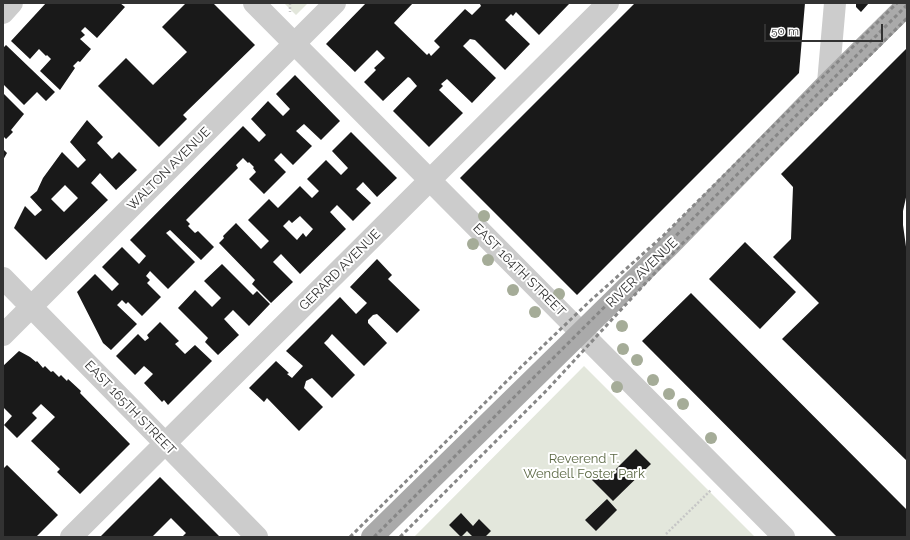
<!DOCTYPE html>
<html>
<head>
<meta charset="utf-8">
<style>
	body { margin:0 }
	#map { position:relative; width:910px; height:540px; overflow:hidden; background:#fff; font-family:Raleway,sans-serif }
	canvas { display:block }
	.frame { position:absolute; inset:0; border:4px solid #323232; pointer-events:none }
	.scale { position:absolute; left:764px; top:24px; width:119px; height:18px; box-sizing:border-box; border:2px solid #323232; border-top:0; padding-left:5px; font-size:12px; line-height:14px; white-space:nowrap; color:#323232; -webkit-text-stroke:3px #fff; paint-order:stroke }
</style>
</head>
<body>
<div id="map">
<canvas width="910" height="540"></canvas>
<div class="frame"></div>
<div class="scale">50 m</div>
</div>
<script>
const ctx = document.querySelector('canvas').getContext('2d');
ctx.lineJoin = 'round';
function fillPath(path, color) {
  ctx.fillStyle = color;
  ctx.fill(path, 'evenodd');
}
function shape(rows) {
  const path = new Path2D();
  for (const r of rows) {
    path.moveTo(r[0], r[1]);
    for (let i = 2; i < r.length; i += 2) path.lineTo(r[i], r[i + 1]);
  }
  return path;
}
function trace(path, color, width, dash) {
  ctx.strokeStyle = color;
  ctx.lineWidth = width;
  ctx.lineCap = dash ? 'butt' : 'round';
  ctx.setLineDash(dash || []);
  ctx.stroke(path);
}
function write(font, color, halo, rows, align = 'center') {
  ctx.font = font + ' Raleway,sans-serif';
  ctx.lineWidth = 4;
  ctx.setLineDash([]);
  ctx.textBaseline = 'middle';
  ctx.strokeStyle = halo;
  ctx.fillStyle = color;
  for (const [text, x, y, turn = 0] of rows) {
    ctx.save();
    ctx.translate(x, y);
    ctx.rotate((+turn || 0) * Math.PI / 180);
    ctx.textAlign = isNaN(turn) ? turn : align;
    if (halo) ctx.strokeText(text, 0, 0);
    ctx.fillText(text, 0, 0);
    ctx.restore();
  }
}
fillPath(shape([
	[284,3,308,3,296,15],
	[584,366,755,537,414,537]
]), '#e3e7dc');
fillPath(shape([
	[46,3,120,3,125,7,97,38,85,27,81,31,85,35,80,39,91,49,80,62,78,61,73,66,75,68,60,90,40,71,51,59,47,55,46,56,39,49,30,59,11,41],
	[186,3,213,3,255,45,183,115,187,119,159,147,98,86,126,58,153,85,187,52,162,27],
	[366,3,413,3,394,23,427,55,429,53,431,56,440,47,434,41,465,9,472,15,481,6,480,4,481,3,570,3,539,35,516,12,513,16,511,14,505,20,530,44,505,70,475,40,470,39,463,46,496,78,472,103,447,79,441,84,443,86,439,90,463,113,429,147,393,111,417,86,410,78,408,77,383,101,364,82,376,70,374,68,385,58,377,50,355,72,326,44],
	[635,3,805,3,799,73,577,295,460,178],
	[856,3,869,3,861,12,856,7],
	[6,45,55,92,46,101,37,92,24,105,3,84,3,48],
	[907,48,907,193,903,211,903,225,907,254,907,461,782,339,819,303,773,257,791,239,793,187,781,174],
	[295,75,340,121,321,140,304,124,296,131,312,146,293,165,281,153,274,160,286,172,264,194,249,179,256,172,253,168,254,167,249,162,248,163,243,158,236,165,238,168,186,220,190,224,188,226,195,233,198,231,214,247,201,260,170,230,166,233,195,262,168,289,150,271,146,276,150,280,147,283,161,297,142,316,128,302,126,304,122,300,117,305,137,324,111,350,103,343,77,292,95,274,112,291,119,284,102,267,122,247,139,264,146,256,130,240,243,126,259,142,266,135,251,119,268,101,283,116,290,109,276,94],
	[3,93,24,114,11,130,13,132,6,139,3,136],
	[87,120,103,137,97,143,112,159,119,152,137,170,116,190,100,173,91,183,108,200,46,260,14,228,25,206,35,216,42,210,30,197,37,191,43,178,62,152,78,168,86,160,70,142],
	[65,185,78,198,64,212,51,199],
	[351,132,397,178,377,197,363,182,356,189,371,203,353,221,337,205,330,212,346,229,300,274,281,254,273,262,293,282,271,303,252,284,255,280,219,243,224,238,223,236,236,223,261,249,269,241,248,220,269,199,278,208,300,186,312,198,319,191,307,179,326,160,341,175,348,168,332,151],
	[300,216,313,229,306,237,303,233,297,240,283,226,289,220,292,223],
	[3,149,7,153,3,160],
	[745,242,796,292,760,329,709,279],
	[377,259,392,275,388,279,420,310,397,333,377,314,373,315,368,320,368,323,387,343,364,366,332,334,328,339,324,343,355,375,332,398,312,378,306,381,304,388,323,407,299,431,267,398,264,402,249,388,276,361,289,373,287,374,292,378,303,366,286,351,340,297,356,314,367,303,350,287],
	[222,264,253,295,257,291,270,304,249,326,233,310,224,319,239,335,218,355,205,342,208,338,178,308,195,290,212,307,221,298,204,281],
	[691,293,907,510,907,537,837,537,642,341],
	[160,322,179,341,175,344,185,354,195,345,212,361,168,405,164,400,162,402,144,383,153,374,144,366,135,375,116,356,138,334,145,341,149,338,147,335],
	[19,351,30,357,36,362,37,361,43,368,45,366,51,372,53,371,59,377,61,375,67,381,68,379,81,391,80,393,130,444,80,494,57,472,60,469,31,441,55,417,41,404,32,413,37,418,17,438,4,425,12,416,3,407,3,366],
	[636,449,651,464,613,501,592,480,603,470,609,476],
	[7,465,58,515,36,537,3,537,3,469],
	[160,477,220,537,182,537,186,533,171,518,152,537,100,537],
	[607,499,617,510,596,531,585,520],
	[461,513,473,526,479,519,491,531,485,537,473,537,467,531,461,537,449,525]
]), '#191919');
trace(shape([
	[290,3,290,12],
	[666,534,711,490]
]), '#c6c6c6', 2.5, [2, 2]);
trace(shape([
	[254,3,784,537],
	[3,13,12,3],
	[828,83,835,3],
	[3,278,257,537],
	[3,335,335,3],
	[71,537,608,3]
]), '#ccc', 22);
trace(shape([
	[372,537,666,249,828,83,907,5]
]), '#aaa', 22);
trace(shape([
	[350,537,521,367,590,301,663,236,897,3],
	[374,537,907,5],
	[400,537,547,390,677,249,907,18]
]), '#878787', 3, [4, 3]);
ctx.fillStyle = '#a5ac98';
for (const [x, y] of [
	[484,216],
	[473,244],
	[488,260],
	[513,290],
	[559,294],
	[535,312],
	[622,326],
	[623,349],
	[637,360],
	[653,380],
	[617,387],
	[669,394],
	[683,404],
	[711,438]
]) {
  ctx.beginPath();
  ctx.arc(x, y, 6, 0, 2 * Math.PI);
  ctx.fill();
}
write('13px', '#323232', '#fff', [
	["WALTON AVENUE",169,169,-45],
	["GERARD AVENUE",340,270,-45],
	["EAST 164TH STREET",519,270,45],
	["RIVER AVENUE",642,273,-44],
	["EAST 165TH STREET",130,408,46]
]);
write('13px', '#5b6844', '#fff', [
	["Reverend T.",584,459],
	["Wendell Foster Park",584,474]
]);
</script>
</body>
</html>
